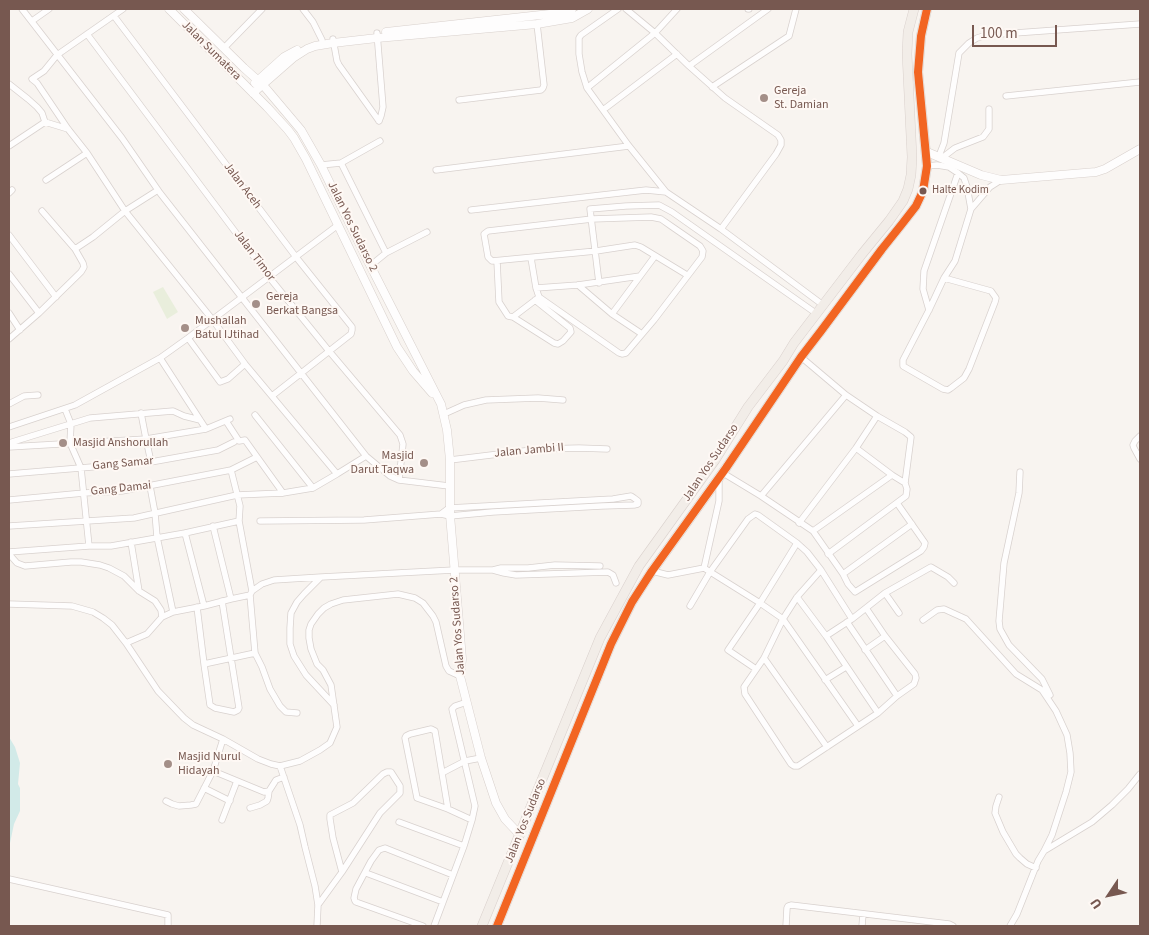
<!DOCTYPE html>
<html>
<head>
<meta charset="utf-8">
<style>
	body { margin:0 }
	#map { position:relative; width:1149px; height:935px; overflow:hidden; background:#f8f4f0; font-family:"Source Sans 3",sans-serif }
	canvas { display:block }
	.frame { position:absolute; inset:0; border:10px solid #775850; pointer-events:none }
	.north { position:absolute; left:1084px; top:870px; width:50px; height:50px; -webkit-text-stroke:4px #fef8f4; paint-order:stroke; rotate:236deg; font-size:14px; font-weight:700; line-height:20px; text-align:center; color:#775850 }
	.north::after { content:''; display:block; margin:auto; width:18px; height:22px; background:#775850; clip-path:polygon(50% 0,100% 100%,50% 72%,0 100%) }
	.scale { position:absolute; left:972px; top:25px; width:85px; height:22px; box-sizing:border-box; border:2px solid #775850; border-top:0; padding-left:6px; font-size:15px; line-height:18px; white-space:nowrap; color:#775850; -webkit-text-stroke:4px #fef8f4; paint-order:stroke }
</style>
</head>
<body>
<div id="map">
<canvas width="1149" height="935"></canvas>
<div class="frame"></div>
<div class="north">U</div>
<div class="scale">100 m</div>
</div>
<script>
const ctx = document.querySelector('canvas').getContext('2d');
ctx.lineJoin = 'round';
function fillPath(path, color) {
  ctx.fillStyle = color;
  ctx.fill(path, 'evenodd');
}
function shape(rows) {
  const path = new Path2D();
  for (const r of rows) {
    path.moveTo(r[0], r[1]);
    for (let i = 2; i < r.length; i += 2) path.lineTo(r[i], r[i + 1]);
  }
  return path;
}
function trace(path, color, width, dash) {
  ctx.strokeStyle = color;
  ctx.lineWidth = width;
  ctx.lineCap = dash ? 'butt' : 'round';
  ctx.setLineDash(dash || []);
  ctx.stroke(path);
}
function write(font, color, halo, rows, align = 'center') {
  ctx.font = font + ' "Source Sans 3",sans-serif';
  ctx.lineWidth = 4;
  ctx.setLineDash([]);
  ctx.textBaseline = 'middle';
  ctx.strokeStyle = halo;
  ctx.fillStyle = color;
  for (const [text, x, y, turn = 0] of rows) {
    ctx.save();
    ctx.translate(x, y);
    ctx.rotate((+turn || 0) * Math.PI / 180);
    ctx.textAlign = isNaN(turn) ? turn : align;
    if (halo) ctx.strokeText(text, 0, 0);
    ctx.fillText(text, 0, 0);
    ctx.restore();
  }
}
fillPath(shape([
	[163,287,178,312,167,319,153,292]
]), '#e9eedc');
fillPath(shape([
	[9,737,15,747,20,763,18,784,20,788,20,811,14,824,10,843,9,845]
]), '#d2eae8');
const street = shape([
	[22,9,122,138,160,193,366,456,390,476,399,480,449,486],
	[123,9,57,55,44,71,32,79,37,83,68,129,87,153,125,211,212,319,245,364,337,474,366,456],
	[303,9,313,22,322,40],
	[618,9,581,35,579,38,579,54,582,72,587,88,629,146,666,192,721,229,823,305],
	[626,9,655,33,689,66,725,98,778,135,781,140,781,145,776,154,721,229],
	[748,9,749,9],
	[114,16,296,257,352,327,352,330,351,334,272,396],
	[32,21,49,9],
	[377,33,383,107,381,116,379,121],
	[87,34,269,277,329,351,400,435,403,444,399,480],
	[333,39,337,61,339,65,379,121],
	[224,48,262,9],
	[689,66,768,9],
	[9,84,28,99,37,107,42,113,45,122,68,129],
	[712,87,789,36,796,9],
	[587,88,655,33,677,9],
	[1006,96,1140,82],
	[459,100,541,90,543,88,544,85,537,24],
	[603,110,677,54],
	[9,146,45,122],
	[939,156,944,143,959,53,969,43,977,38,987,35,1140,24],
	[942,158,955,148,983,137,989,129,989,109],
	[341,163,386,253],
	[321,165,341,163,380,141],
	[927,166,937,165,949,167,958,173,964,178,967,187,971,209],
	[436,170,629,146],
	[46,180,87,153],
	[9,193,12,190],
	[471,210,646,190,666,192],
	[42,211,75,249],
	[9,235,56,297],
	[531,258,536,288,539,297,619,353,622,354,626,353,654,320,702,257,703,251,700,246,671,226,661,219,651,217,592,219,488,231,484,234,488,257,492,261,596,251,635,245,641,247,687,275],
	[497,261,499,302,508,316,513,317,538,298],
	[370,266,386,253,427,232],
	[9,274,39,313],
	[944,278,991,291,996,298,995,302,969,369,964,378,951,388,948,390,943,389,903,366,903,360,929,310,944,278,955,261,971,209,990,187,1001,180],
	[599,283,590,209,626,206,659,205,672,212,817,314],
	[578,285,612,314,642,334],
	[536,288,578,285,640,276],
	[929,310,923,289,924,271,958,173],
	[9,313,20,330],
	[612,314,655,256],
	[513,317,554,343,558,344,563,341,571,332,570,328,535,300],
	[188,338,220,382,228,379,245,364],
	[9,339,39,313,81,272,84,267,83,263,75,249,93,237,125,211,158,190],
	[160,358,206,429],
	[9,404,24,396,38,395],
	[65,409,71,424,70,443,81,468,89,546],
	[444,414,464,405,486,400,538,398,563,400],
	[255,415,313,488],
	[877,416,905,432,911,437,905,483],
	[226,421,239,441,245,440,283,493],
	[9,427,75,405,160,358,188,338,338,225],
	[1140,436,1135,441,1133,445,1134,448,1140,459],
	[9,443,90,418,173,411,184,416,200,420],
	[9,447,146,439,141,413],
	[450,460,540,449,579,448,607,449],
	[151,462,146,439,206,429,230,419],
	[1020,472,1019,493,1004,563,999,621,1000,629,1009,645,1042,679,1050,695],
	[723,473,761,496,813,531,843,574,848,584,855,592,921,551,924,547,925,543,897,503],
	[9,474,151,462,218,450,234,442],
	[150,486,155,513,157,537,173,612],
	[761,496,846,395],
	[9,500,84,493,122,491,231,470,257,457],
	[239,521,252,591],
	[260,521,364,520,441,514,450,516,493,512,602,506,634,505,638,504,638,501,634,498,631,496,613,499,449,508,441,514],
	[799,523,856,448,877,416,846,395,801,357],
	[9,526,134,518,237,495,283,493,313,488,337,474],
	[213,526,231,599],
	[813,531,892,475],
	[185,533,204,606],
	[131,542,139,591],
	[9,552,89,546,111,546,185,533,239,521,240,506,231,470],
	[9,554,17,563,25,566,71,562,81,562,100,565,109,568,124,576,139,591,155,601,161,610,162,617],
	[828,554,906,496,907,489,905,483,892,475,856,448],
	[704,568,719,501,719,477],
	[493,570,504,573,516,575,608,572,613,575,616,583],
	[652,571,668,575,704,568,760,603,783,619,858,726],
	[843,574,912,524],
	[885,593,899,613],
	[250,595,255,653,262,667,270,689,280,706,286,712,297,713],
	[797,597,826,636,878,713],
	[9,604,72,606,93,612,103,618,112,625,126,643,158,691,184,718,193,725,223,739,258,759,271,764,280,766,300,761,320,750,330,743,337,727,331,685,323,670,317,664,311,649,309,638,309,630,311,624,318,614,324,608,331,604,343,600,398,594,415,598,423,603,433,616,436,622,446,666,449,671,460,676],
	[690,606,710,572,748,519,755,514,758,515,797,543,807,552,821,570],
	[197,607,204,664,210,705,215,708,234,712,238,710,239,708,222,601],
	[866,608,885,593,931,567,948,577,954,583],
	[923,620,937,610,944,609,966,619,1016,674,1042,690,1056,711,1067,735,1070,753,1071,772,1066,792,1052,835,1044,851],
	[847,622,897,696],
	[826,636,852,619,866,608,885,636,915,674,916,678,914,684,897,696,878,713,798,766,794,766,791,764,745,694,744,687,764,658,783,619,797,597,821,570,852,619],
	[126,643,147,634,162,617,173,612,204,606,231,599,250,595,252,591,262,584,274,580,321,577],
	[865,650,885,636],
	[764,658,827,747],
	[204,664,255,653],
	[756,669,728,650,760,603,797,543],
	[825,680,846,667],
	[334,705,306,675,294,656,290,644,290,628,291,613,297,602,304,594,321,577,454,570,493,570,501,568,528,568,555,565,600,566],
	[280,766,300,825,305,847,315,886,318,905,317,926],
	[213,771,264,792,269,791,276,780,284,777],
	[442,773,465,761,481,758],
	[204,788,230,801],
	[999,797,996,806,995,813,1003,832,1016,854,1020,858,1027,864,1036,868],
	[166,801,172,804,179,806,191,805,196,804,213,771,223,739],
	[250,808,260,805,267,801,268,798,269,791],
	[448,809,435,731,431,729,410,734,406,736,405,738,417,798,448,809,472,820],
	[222,820,237,781],
	[399,822,464,846],
	[366,873,443,902],
	[9,879,168,915,168,926],
	[318,905,342,872,333,838,330,819,330,815,353,803,383,774,387,772,391,772,400,786,400,793,380,813,342,872],
	[423,926,356,902,355,901,354,898,356,889,371,861,379,850,385,848,453,875],
	[434,926,464,846,472,820,475,806,452,709,455,706,467,702],
	[786,926,787,908,788,906,791,905,949,924,953,926],
	[862,926,863,914],
	[1010,926,1017,914,1038,861,1044,851,1092,822,1112,805,1128,789,1140,774]
]);
const secondary = shape([
	[169,9,267,107,288,130,294,138,306,159,397,347,413,371,432,393],
	[184,9,244,68,263,85,301,130,321,165,367,259,441,404,447,430,450,460,450,515,462,659,460,676,481,758,496,803,505,819,520,835],
	[386,32,568,12,572,9],
	[255,83,284,57,297,50],
	[253,93,293,58,307,49,315,46,333,43,377,38,537,24,572,18,588,9],
	[927,152,981,175,1001,180,1096,172,1105,169,1140,149]
]);
const primary = shape([
	[482,926,600,638,639,566,715,460,748,407,783,361,794,343,862,254,889,221,903,201,908,189,911,175,912,157,907,54,908,32,914,9],
	[497,926,611,644,632,602,652,571,726,468,801,357,821,331,882,249,902,224,916,206,923,191,927,166,918,72,921,36,927,9]
]);
trace(street, '#d8d1ce', 7);
trace(secondary, '#d8d0cc', 9);
trace(primary, '#d9d0cc', 10);
trace(street, '#fefdfd', 5.5);
trace(secondary, '#fefdfd', 8);
trace(primary, '#f2ede8', 9);
trace(shape([
	[497,926,611,644,632,602,652,571,726,468,801,357,821,331,882,249,902,224,916,206,923,191,927,166,918,72,921,36,927,9]
]), '#f26522', 8);
for (const [x, y, r, color] of [
	[764,98,5,"#a48f88"],
	[923,191,4.5,"#775850"],
	[256,304,5,"#a48f88"],
	[185,328,5,"#a48f88"],
	[63,443,5,"#a48f88"],
	[424,463,5,"#a48f88"],
	[168,764,5,"#a48f88"]
]) {
  const dot = new Path2D();
  dot.arc(x, y, r, 0, 2 * Math.PI);
  ctx.fillStyle = color;
  ctx.fill(dot);
  trace(dot, '#fef8f4', 2);
}
write('11px', '#775850', '#fef8f4', [
	["Halte Kodim",932,191]
], 'left');
write('12px', '#775850', '#fef8f4', [
	["Jalan Sumatera",211,51,45],
	["Jalan Aceh",242,186,53],
	["Jalan Yos Sudarso 2",352,227,64],
	["Jalan Timor",254,256,53],
	["Jalan Jambi II",529,451,-5],
	["Jalan Yos Sudarso",711,463,-56],
	["Gang Samar",123,464,-5],
	["Gang Damai",121,489,-6],
	["Jalan Yos Sudarso 2",458,626,-94],
	["Jalan Yos Sudarso",526,821,-68]
]);
write('12px', '#775850', '#fef8f4', [
	["Gereja",774,91],
	["St. Damian",774,105],
	["Gereja",266,297],
	["Berkat Bangsa",266,311],
	["Mushallah",195,321],
	["Batul IJtihad",195,335],
	["Masjid Anshorullah",73,443],
	["Masjid",414,456,"right"],
	["Darut Taqwa",414,470,"right"],
	["Masjid Nurul",178,757],
	["Hidayah",178,771]
], 'left');
</script>
</body>
</html>
